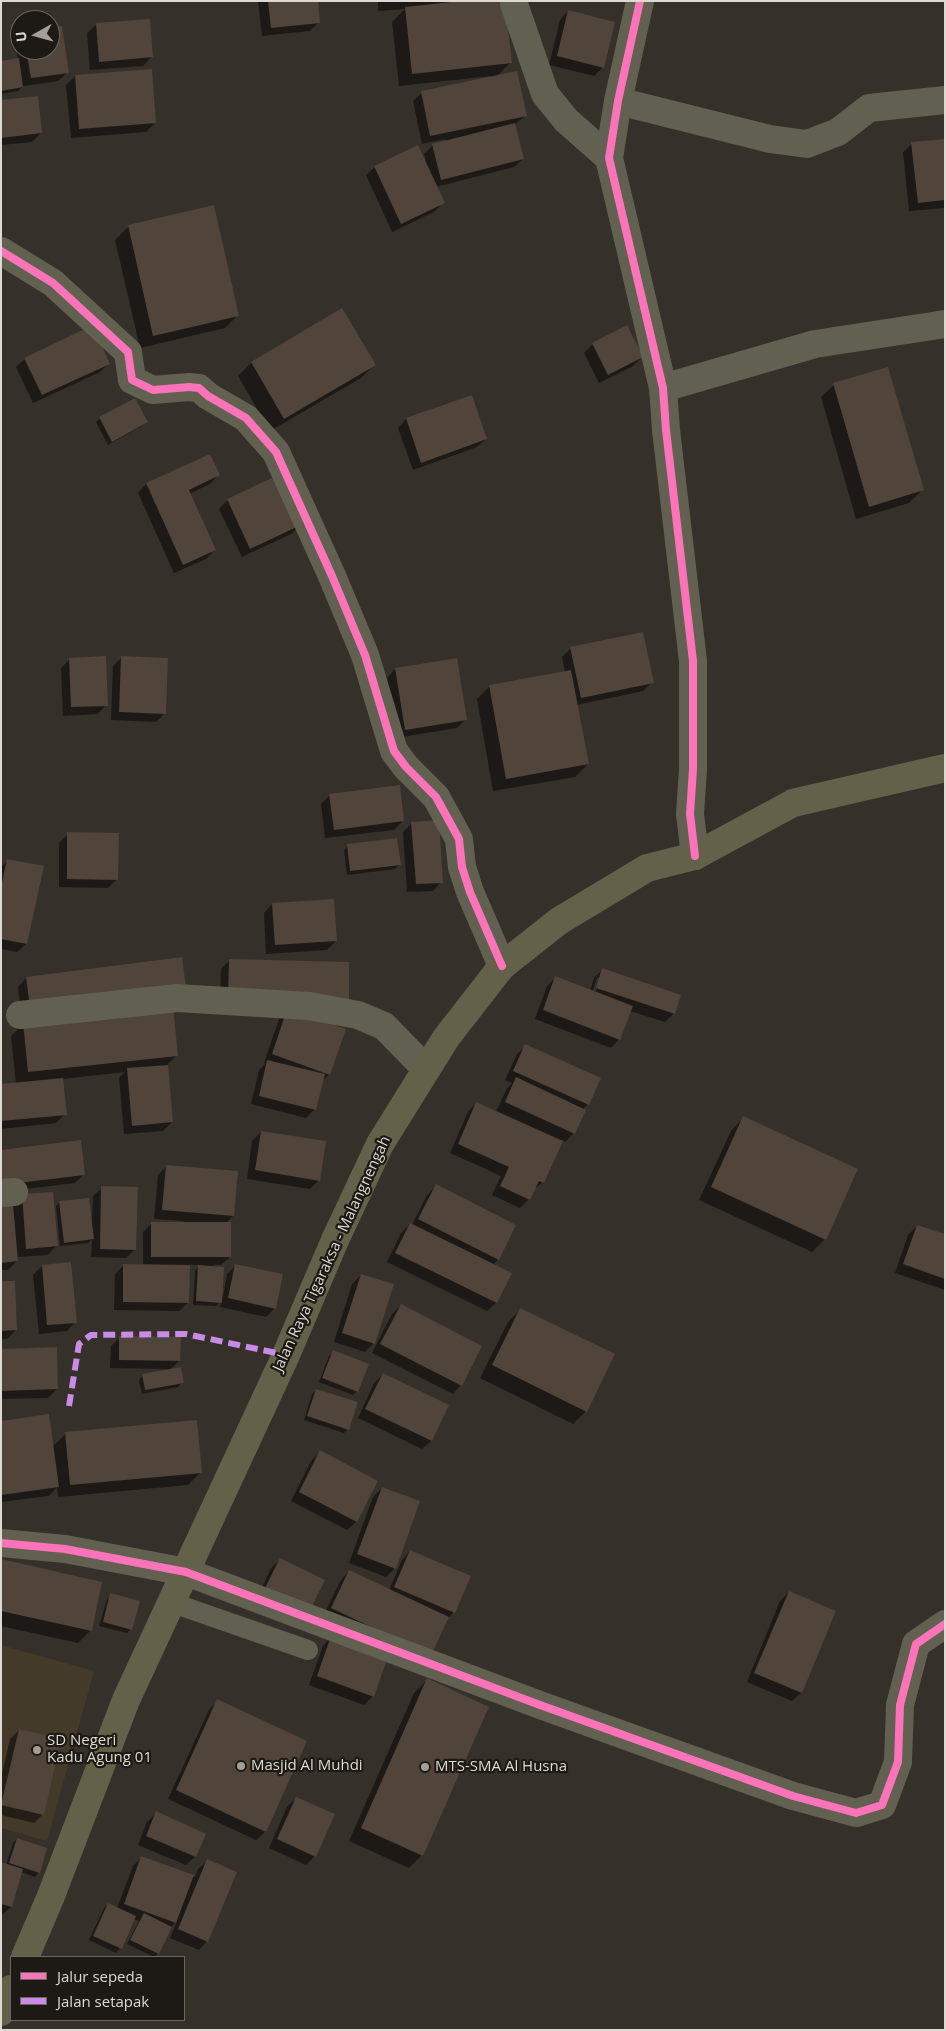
<!DOCTYPE html>
<html>
<head>
<meta charset="utf-8">
<style>
	body { margin:0 }
	#map { position:relative; width:946px; height:2031px; overflow:hidden; background:#35302a; font-family:"Open Sans",sans-serif }
	canvas { display:block }
	.frame { position:absolute; inset:0; border:2px solid #ded9d2; pointer-events:none }
	.legend { position:absolute; left:10px; top:1956px; width:175px; height:65px; box-sizing:border-box; background:#1d1a15; border:1px solid #6a6661; margin:0; padding:6px 9px; list-style:none; font-size:15px; color:#ded9d2 }
	.legend li { display:flex; align-items:center; gap:10px; height:25px }
	.legend b { width:25px; border:1px solid #6a6661 }
	.north { position:absolute; left:10px; top:10px; width:50px; height:50px; box-sizing:border-box; background:#1d1a15; border:1px solid #6a6661; border-radius:50%; rotate:263deg; font-size:14px; font-weight:700; line-height:20px; text-align:center; color:#ded9d2 }
	.north::after { content:''; display:block; margin:auto; width:18px; height:22px; background:#a39e97; clip-path:polygon(50% 0,100% 100%,50% 72%,0 100%) }
</style>
</head>
<body>
<div id="map">
<canvas width="946" height="2031"></canvas>
<div class="frame"></div>
<ul class="legend">
<li><b style="height:6px;background:#fb73b8"></b>Jalur sepeda</li>
<li><b style="height:6px;background:#ca8be6"></b>Jalan setapak</li>
</ul>
<div class="north">U</div>
</div>
<script>
const ctx = document.querySelector('canvas').getContext('2d');
ctx.lineJoin = 'round';
function fillPath(path, color) {
  ctx.fillStyle = color;
  ctx.fill(path, 'evenodd');
}
function shape(rows) {
  const path = new Path2D();
  for (const r of rows) {
    path.moveTo(r[0], r[1]);
    for (let i = 2; i < r.length; i += 2) path.lineTo(r[i], r[i + 1]);
  }
  return path;
}
function trace(path, color, width, dash) {
  ctx.strokeStyle = color;
  ctx.lineWidth = width;
  ctx.lineCap = dash ? 'butt' : 'round';
  ctx.setLineDash(dash || []);
  ctx.stroke(path);
}
function write(font, color, halo, rows, align = 'center') {
  ctx.font = font + ' "Open Sans",sans-serif';
  ctx.lineWidth = 4.5;
  ctx.setLineDash([]);
  ctx.textBaseline = 'middle';
  ctx.strokeStyle = halo;
  ctx.fillStyle = color;
  for (const [text, x, y, turn = 0] of rows) {
    ctx.save();
    ctx.translate(x, y);
    ctx.rotate((+turn || 0) * Math.PI / 180);
    ctx.textAlign = isNaN(turn) ? turn : align;
    if (halo) ctx.strokeText(text, 0, 0);
    ctx.fillText(text, 0, 0);
    ctx.restore();
  }
}
fillPath(shape([
	[1,1645,94,1671,47,1841,1,1828]
]), '#443a2a');
fillPath(shape([
	[258,1,317,1,319,22,310,31,262,36],
	[378,1,503,1,510,63,496,77,526,115,514,125,523,159,514,167,436,187,443,203,434,212,392,232,366,175,375,167,426,163,424,154,433,145,446,141,445,139,422,144,413,101,422,93,491,78,491,76,399,86,392,22,405,9,378,11],
	[568,11,603,67,594,76,549,65,560,20],
	[96,25,151,57,143,66,90,70,87,33],
	[50,29,67,73,58,81,23,86,18,91,1,94,1,62,18,59,15,41,20,36,20,50,50,50],
	[75,76,155,123,146,132,71,138,66,85],
	[1,101,41,133,32,142,1,145],
	[945,140,945,208,909,211,903,152,912,144],
	[213,207,238,315,225,328,140,348,115,240,128,227],
	[342,309,374,365,361,378,270,431,238,376,251,363],
	[626,327,642,357,633,366,599,383,584,353,593,344],
	[25,359,109,363,100,372,33,403,16,367],
	[834,385,922,490,909,503,856,519,821,397],
	[100,418,146,422,142,426,108,445,96,422],
	[406,419,486,439,477,447,413,470,398,428],
	[209,456,218,475,210,484,189,494,215,550,206,559,174,573,138,493,146,484],
	[228,500,300,525,291,534,242,557,219,509],
	[571,648,652,682,643,691,577,705,588,764,575,777,493,791,477,699,490,686,565,672,562,657],
	[122,657,164,714,156,722,111,720,113,666],
	[70,659,106,705,98,714,63,716,61,668],
	[395,669,466,719,457,728,396,738,387,678],
	[330,795,403,821,394,830,325,838,321,804],
	[412,823,441,882,433,891,407,892,403,832],
	[68,834,117,879,108,888,59,887,59,843],
	[348,846,399,865,395,869,347,875,344,850],
	[8,860,26,944,17,952,1,949,1,867],
	[272,904,336,941,327,950,266,954,264,913],
	[229,961,348,964,220,1006,221,969],
	[602,970,674,1013,665,1022,630,1011,619,1039,611,1048,535,1019,547,986,555,978,590,991,594,978],
	[597,978,600,978,595,994,592,993],
	[26,978,175,996,21,1015,18,987],
	[288,1010,329,1074,322,1082,315,1109,306,1118,251,1104,259,1070,265,1064,264,1063,279,1019],
	[24,1023,177,1055,167,1065,172,1122,163,1131,124,1134,119,1078,125,1072,62,1079,65,1114,56,1123,1,1129,1,1086,16,1084,11,1036],
	[526,1046,599,1079,588,1104,583,1109,574,1133,565,1142,562,1140,543,1182,533,1190,529,1199,520,1208,492,1195,501,1176,450,1153,468,1112,476,1103,496,1112,507,1088,512,1083,505,1080,517,1054],
	[743,1118,825,1239,812,1252,699,1200,731,1131],
	[261,1132,319,1180,310,1189,247,1179,252,1141],
	[1,1151,84,1174,75,1183,1,1192],
	[166,1167,233,1216,226,1223,230,1257,221,1265,214,1265,221,1295,223,1296,227,1274,236,1265,275,1308,266,1317,220,1307,222,1301,216,1306,193,1305,195,1271,200,1265,189,1265,188,1303,179,1311,114,1310,115,1274,124,1265,143,1265,143,1232,152,1223,183,1223,184,1221,154,1219,158,1175],
	[436,1186,514,1226,498,1260,492,1265,496,1303,487,1311,387,1262,401,1233,410,1224,412,1225,427,1195],
	[102,1188,135,1249,126,1258,91,1257,92,1240,88,1243,60,1246,56,1206,60,1202,92,1223,93,1196],
	[22,1196,56,1246,48,1255,16,1257,17,1261,8,1270,1,1270,1,1206],
	[917,1226,945,1235,945,1290,895,1273,908,1235],
	[42,1266,75,1322,67,1331,39,1334,33,1275],
	[361,1275,374,1343,365,1352,334,1342,352,1284],
	[1,1283,16,1330,7,1339,1,1339],
	[401,1305,461,1385,453,1394,372,1353,392,1314],
	[521,1309,586,1411,573,1424,480,1378,508,1322],
	[120,1337,179,1361,170,1370,182,1382,178,1387,142,1394,139,1380,143,1375,167,1369,110,1368,111,1346],
	[1,1350,57,1389,48,1398,1,1399],
	[334,1352,357,1391,353,1395,319,1382,329,1356],
	[383,1374,448,1406,431,1441,422,1449,358,1418,374,1383],
	[316,1390,348,1429,344,1433,304,1420,312,1394],
	[1,1422,52,1447,66,1434,201,1472,188,1485,58,1497,57,1487,49,1496,1,1502],
	[320,1452,377,1482,356,1522,347,1530,291,1501,311,1461],
	[382,1488,395,1568,386,1577,349,1563,373,1497],
	[410,1551,469,1576,454,1612,446,1620,421,1663,323,1616,341,1580,349,1571,389,1590,402,1560],
	[1,1560,91,1630,78,1643,1,1626],
	[280,1560,323,1580,255,1603,271,1568],
	[789,1592,835,1611,801,1693,792,1701,747,1682,780,1601],
	[111,1594,131,1629,127,1633,99,1626,107,1599],
	[331,1637,373,1696,364,1705,309,1685,323,1646],
	[427,1680,422,1855,409,1868,349,1841,414,1693],
	[217,1701,306,1742,265,1832,256,1840,168,1799,209,1710],
	[19,1730,43,1814,34,1823,1,1815,1,1778,10,1739],
	[296,1798,315,1856,306,1865,269,1848,287,1807],
	[156,1813,205,1834,195,1857,186,1865,138,1845,147,1822],
	[17,1839,39,1872,35,1877,21,1872,11,1907,2,1915,1,1864,6,1865,13,1843],
	[142,1857,195,1877,198,1869,207,1861,207,1941,199,1950,170,1938,177,1921,171,1927,158,1953,154,1957,127,1944,139,1921,134,1919,120,1948,116,1953,89,1940,104,1908,108,1904,117,1908,133,1866]
]), '#0007');
fillPath(shape([
	[268,1,318,1,320,23,271,28],
	[460,1,505,1,512,63,412,74,405,7],
	[568,10,615,22,604,68,557,56],
	[150,19,153,57,99,62,96,23],
	[62,26,69,73,31,78,26,50,50,50,50,27],
	[19,58,23,87,1,91,1,61],
	[152,69,156,123,79,129,75,75],
	[517,71,527,116,430,136,421,91],
	[38,96,42,133,1,138,1,100],
	[515,123,524,159,441,180,432,144],
	[945,139,945,200,918,203,911,142],
	[418,145,445,203,401,224,374,166],
	[214,205,239,316,153,336,128,225],
	[342,308,376,365,284,419,251,362],
	[93,325,110,364,42,395,24,358],
	[627,325,643,357,608,375,592,343],
	[888,367,924,490,869,507,833,383],
	[472,395,487,439,421,463,406,418],
	[135,398,148,422,112,442,99,417],
	[210,454,220,475,189,490,216,550,183,565,146,483],
	[278,475,301,525,250,549,227,499],
	[643,632,654,683,581,698,570,647],
	[106,656,108,706,71,707,69,658],
	[121,656,168,658,166,714,119,712],
	[457,658,467,720,405,730,395,668],
	[571,670,589,764,506,779,489,685],
	[400,785,404,821,334,830,329,794],
	[439,820,443,883,416,884,411,822],
	[67,832,119,833,118,880,67,879],
	[397,838,401,865,350,871,347,844],
	[7,859,44,866,27,944,1,939,1,887],
	[334,899,337,941,275,945,272,903],
	[182,957,186,988,30,1007,26,977],
	[229,959,349,962,349,1000,228,997],
	[602,968,681,995,675,1014,596,988],
	[555,976,633,1006,620,1040,543,1010],
	[173,1006,178,1056,28,1072,23,1022],
	[287,1009,346,1029,330,1075,272,1054],
	[525,1044,601,1078,589,1105,513,1071],
	[267,1060,325,1074,316,1110,259,1096],
	[168,1065,173,1122,132,1126,127,1068],
	[516,1077,586,1110,575,1134,505,1102],
	[63,1078,67,1115,1,1121,1,1084],
	[476,1102,563,1141,544,1183,539,1181,530,1200,500,1186,509,1167,458,1144],
	[743,1116,858,1169,826,1240,711,1187],
	[261,1131,326,1141,320,1181,255,1170],
	[81,1140,85,1175,1,1185,1,1150],
	[166,1165,238,1171,234,1216,162,1210],
	[436,1184,516,1225,499,1260,418,1219],
	[101,1186,138,1187,136,1250,100,1249],
	[53,1192,58,1246,26,1249,22,1194],
	[89,1198,94,1239,64,1243,59,1201],
	[13,1204,18,1261,1,1263,1,1205],
	[151,1222,231,1222,231,1257,151,1257],
	[410,1223,512,1273,497,1303,395,1253],
	[917,1225,945,1234,945,1279,903,1264],
	[71,1262,77,1323,47,1325,42,1265],
	[123,1264,190,1265,189,1303,123,1302],
	[235,1264,283,1274,276,1309,228,1298],
	[198,1265,224,1267,222,1303,196,1301],
	[361,1274,394,1284,375,1344,342,1333],
	[1,1281,15,1281,17,1330,1,1331],
	[401,1304,482,1346,462,1386,380,1344],
	[520,1308,615,1354,587,1412,492,1365],
	[119,1336,181,1337,180,1361,119,1360],
	[57,1347,58,1389,1,1391,1,1349],
	[333,1350,369,1364,358,1392,322,1378],
	[181,1367,184,1383,145,1390,142,1374],
	[383,1373,449,1405,432,1441,365,1409],
	[316,1389,358,1402,349,1430,307,1416],
	[49,1414,59,1487,1,1495,1,1421],
	[197,1420,202,1473,70,1485,65,1432],
	[320,1450,378,1481,357,1522,299,1492],
	[382,1487,420,1501,396,1569,357,1554],
	[410,1550,471,1576,455,1613,394,1587],
	[280,1558,325,1580,307,1616,262,1594],
	[1,1559,102,1582,92,1631,1,1611],
	[349,1570,449,1617,431,1655,331,1608],
	[789,1591,836,1611,802,1693,754,1673],
	[110,1593,140,1601,132,1630,103,1622],
	[331,1636,388,1656,374,1697,317,1676],
	[427,1678,489,1707,423,1856,361,1828],
	[217,1699,307,1741,266,1832,176,1790],
	[19,1729,61,1739,44,1815,1,1805],
	[296,1797,335,1814,316,1857,277,1839],
	[156,1811,206,1834,196,1857,146,1836],
	[17,1838,47,1848,40,1873,9,1863],
	[141,1856,194,1875,176,1923,124,1904],
	[207,1859,237,1872,208,1942,178,1929],
	[1,1862,23,1869,12,1907,1,1904],
	[108,1903,136,1916,122,1949,93,1936],
	[144,1913,172,1927,159,1954,130,1940]
]), '#50443b');
trace(shape([
	[170,1602,308,1650]
]), '#626050', 20);
trace(shape([
	[640,1,618,101,609,158,663,388,666,430,693,661,693,769,690,814,695,856],
	[514,4,545,94,566,120,609,158],
	[618,101,770,139,807,144,838,132,869,108,945,100],
	[1,251,53,283,128,352,132,380,153,390,189,387,199,388,208,396,246,418,276,452,332,576,365,655,394,751,406,767,436,797,459,839,462,867,470,892,502,966],
	[663,388,815,344,945,324],
	[20,1015,177,998,309,1006,358,1015,384,1026,426,1069],
	[1,1193,14,1192],
	[1,1543,65,1549,186,1572,540,1705,793,1796,856,1813,882,1805,898,1762,900,1705,916,1644,945,1624]
]), '#626050', 28);
trace(shape([
	[25,1957,51,1896,126,1700,286,1355,335,1240,380,1144,446,1038,502,966,559,921,647,868,695,856,793,803,945,768],
	[1,2012,11,1989]
]), '#63614a', 28);
trace(shape([
	[69,1406,79,1344,91,1335,186,1334,286,1355]
]), '#ca8be6', 6, [12, 6]);
trace(shape([
	[640,1,618,101,609,158,663,388,666,430,693,661,693,769,690,814,695,856],
	[1,251,53,283,128,352,132,380,153,390,189,387,199,388,208,396,246,418,276,452,332,576,365,655,394,751,406,767,436,797,459,839,462,867,470,892,502,966],
	[1,1543,65,1549,186,1572,540,1705,793,1796,856,1813,882,1805,898,1762,900,1705,916,1644,945,1624]
]), '#fb73b8', 8);
for (const [x, y, r, color] of [
	[37,1750,5,"#a39e97"],
	[241,1766,5,"#a39e97"],
	[425,1767,5,"#a39e97"]
]) {
  const dot = new Path2D();
  dot.arc(x, y, r, 0, 2 * Math.PI);
  ctx.fillStyle = color;
  ctx.fill(dot);
  trace(dot, '#1d1a15', 2);
}
write('15px', '#ded9d2', '#1d1a15', [
	["Jalan Raya Tigaraksa - Malangnengah",332,1254,-65]
]);
write('15px', '#ded9d2', '#1d1a15', [
	["SD Negeri",47,1741],
	["Kadu Agung 01",47,1758],
	["Masjid Al Muhdi",251,1766],
	["MTS-SMA Al Husna",435,1767]
], 'left');
</script>
</body>
</html>
